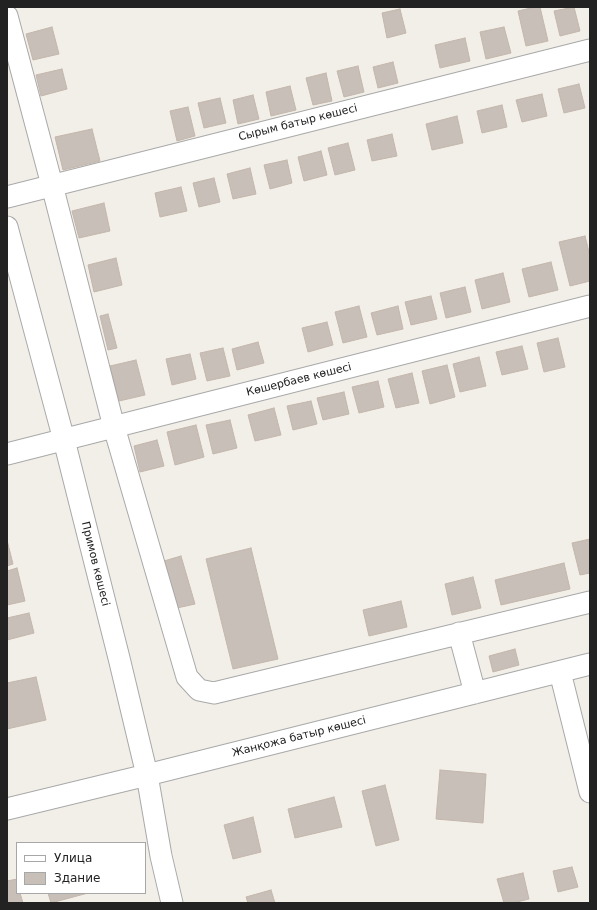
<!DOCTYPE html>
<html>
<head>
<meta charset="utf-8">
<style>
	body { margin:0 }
	#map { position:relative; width:597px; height:910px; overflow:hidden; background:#f2efe9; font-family:"DejaVu Sans",sans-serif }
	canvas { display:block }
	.frame { position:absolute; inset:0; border:8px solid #222; pointer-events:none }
	.legend { position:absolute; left:16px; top:842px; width:130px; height:52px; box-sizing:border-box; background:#fff; border:1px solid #a7a7a7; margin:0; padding:5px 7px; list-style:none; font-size:12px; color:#222 }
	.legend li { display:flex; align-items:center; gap:8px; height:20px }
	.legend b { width:20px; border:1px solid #a7a7a7 }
</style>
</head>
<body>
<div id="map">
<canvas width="597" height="910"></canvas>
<div class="frame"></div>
<ul class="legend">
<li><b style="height:5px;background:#fff"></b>Улица</li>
<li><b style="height:11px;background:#c7bfb8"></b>Здание</li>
</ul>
</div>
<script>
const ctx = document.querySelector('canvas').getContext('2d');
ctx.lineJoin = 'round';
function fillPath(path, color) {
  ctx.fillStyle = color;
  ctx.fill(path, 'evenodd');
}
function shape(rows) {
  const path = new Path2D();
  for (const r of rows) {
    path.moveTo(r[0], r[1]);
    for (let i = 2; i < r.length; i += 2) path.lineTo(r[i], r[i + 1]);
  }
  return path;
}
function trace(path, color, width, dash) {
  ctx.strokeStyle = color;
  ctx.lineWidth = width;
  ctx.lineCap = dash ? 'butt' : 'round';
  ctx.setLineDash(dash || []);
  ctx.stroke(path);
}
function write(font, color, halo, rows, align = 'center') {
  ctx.font = font + ' "DejaVu Sans",sans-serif';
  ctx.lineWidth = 4;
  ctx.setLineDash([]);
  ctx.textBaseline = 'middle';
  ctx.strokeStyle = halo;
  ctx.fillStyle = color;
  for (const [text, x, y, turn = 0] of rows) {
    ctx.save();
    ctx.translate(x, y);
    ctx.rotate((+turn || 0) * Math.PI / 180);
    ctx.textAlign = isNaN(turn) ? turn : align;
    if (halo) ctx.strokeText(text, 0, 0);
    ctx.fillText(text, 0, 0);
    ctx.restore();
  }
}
const building = shape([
	[535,7,540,7,548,41,526,46,518,11,535,7],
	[574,7,580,31,560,36,554,11,574,7],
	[400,9,406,33,387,38,382,13,400,9],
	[52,27,59,54,33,60,26,34,52,27],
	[504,27,511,53,486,59,480,32,504,27],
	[465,38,470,61,440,68,435,45,465,38],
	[393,62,398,83,378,88,373,67,393,62],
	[358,66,364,92,344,97,337,71,358,66],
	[62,69,67,89,41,96,36,75,62,69],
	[326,73,332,101,313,105,306,78,326,73],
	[579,84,585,108,564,113,558,89,579,84],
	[290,86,296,110,271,116,266,92,290,86],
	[542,94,547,116,522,122,516,100,542,94],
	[253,95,259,119,238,124,233,100,253,95],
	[220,98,226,123,204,128,198,103,220,98],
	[502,105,507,127,482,133,477,111,502,105],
	[188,107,195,136,177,141,170,111,188,107],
	[457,116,463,143,432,150,426,124,457,116],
	[92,129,100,161,63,170,55,137,92,129],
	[392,134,397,156,372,161,367,140,392,134],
	[348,143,355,170,335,175,328,148,348,143],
	[321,151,327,175,304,181,298,157,321,151],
	[287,160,292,183,270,189,264,165,287,160],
	[250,168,256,194,233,199,227,174,250,168],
	[214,178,220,202,199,207,193,183,214,178],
	[181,187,187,211,160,217,155,193,181,187],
	[104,203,110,231,79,238,72,211,104,203],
	[585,236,590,256,590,281,570,286,559,242,585,236],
	[116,258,122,285,94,292,88,265,116,258],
	[551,262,558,290,529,297,522,269,551,262],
	[503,273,510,302,482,309,475,280,503,273],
	[465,287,471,312,446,318,440,293,465,287],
	[431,296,437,319,411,325,405,302,431,296],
	[359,306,367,337,343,343,335,312,359,306],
	[398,306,403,329,377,335,371,313,398,306],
	[108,314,117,348,108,350,100,316,108,314],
	[327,322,333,345,308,352,302,328,327,322],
	[558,338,565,367,544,372,537,343,558,338],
	[258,342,264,363,237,370,232,349,258,342],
	[522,346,528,369,502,375,496,352,522,346],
	[223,348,230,376,207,381,200,353,223,348],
	[190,354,196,379,172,385,166,359,190,354],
	[479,357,486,386,460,392,453,364,479,357],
	[136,360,145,395,119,401,110,366,136,360],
	[447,365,455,397,430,404,422,371,447,365],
	[412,373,419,403,396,408,388,379,412,373],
	[378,381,384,407,359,413,352,387,378,381],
	[344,392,349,414,323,420,317,398,344,392],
	[311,401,317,424,293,430,287,406,311,401],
	[274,408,281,435,255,441,248,415,274,408],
	[230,420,237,448,213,454,206,425,230,420],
	[196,425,204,457,175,465,167,432,196,425],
	[157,440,164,466,140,472,134,446,157,440],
	[590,539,590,573,580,575,572,543,590,539],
	[7,540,13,564,7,566,7,540],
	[251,548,278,659,233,669,206,559,251,548],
	[181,556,195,604,177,608,164,561,181,556],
	[564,563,570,589,501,605,495,580,564,563],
	[17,568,25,601,7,605,7,571,17,568],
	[473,577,481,608,452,615,445,584,473,577],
	[401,601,407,627,369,636,363,610,401,601],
	[29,613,34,633,7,640,7,618,29,613],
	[515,649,519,665,493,672,489,656,515,649],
	[36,677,46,720,7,729,7,683,36,677],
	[440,770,486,774,483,823,436,819,440,770],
	[385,785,399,840,376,846,362,791,385,785],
	[334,797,342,827,295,838,288,809,334,797],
	[253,817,261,852,233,859,224,825,253,817],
	[572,867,578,887,558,892,553,871,572,867],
	[523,873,529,899,513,903,504,903,497,879,523,873],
	[17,879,17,893,20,893,23,903,7,903,7,881,17,879],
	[271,890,275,903,248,903,246,897,271,890],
	[48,893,88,893,51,903,48,893]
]);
fillPath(building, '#c7bfb8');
trace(building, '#c4b6ab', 1);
const minor = shape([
	[7,16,52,185,114,427,187,677,199,690,214,693,590,602],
	[7,197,590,50],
	[7,227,64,440,119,658,147,775,161,856,172,903],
	[7,454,590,306],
	[459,633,475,693],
	[560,672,590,792],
	[7,809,147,775,590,664]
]);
trace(minor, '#a9a9a9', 23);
trace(minor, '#fff', 21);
write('11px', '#222', '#fff', [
	["Сырым батыр көшесі",298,123,-14],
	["Көшербаев көшесі",299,380,-14],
	["Примов көшесі",95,564,76],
	["Жанқожа батыр көшесі",299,737,-14]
]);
</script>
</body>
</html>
